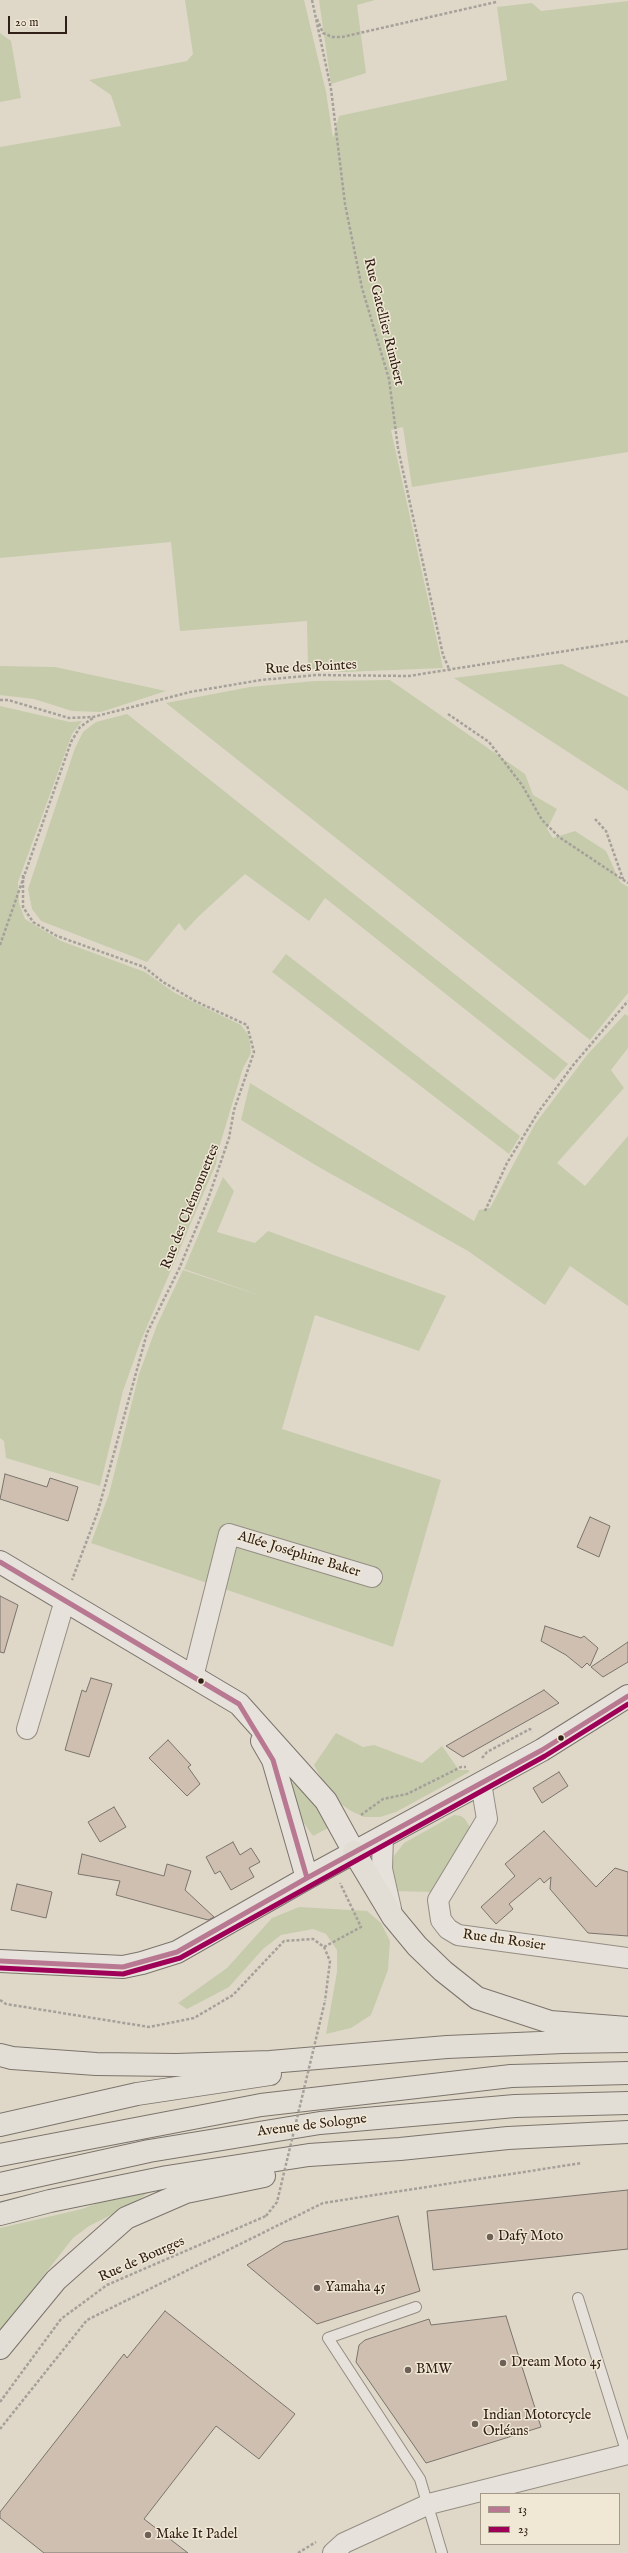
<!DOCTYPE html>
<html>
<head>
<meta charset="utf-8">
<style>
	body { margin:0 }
	#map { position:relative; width:628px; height:2553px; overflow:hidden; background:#dfd8c8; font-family:"IM FELL English",serif }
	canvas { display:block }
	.legend { position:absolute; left:480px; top:2493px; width:140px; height:52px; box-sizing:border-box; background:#f0e8d5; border:1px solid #a49889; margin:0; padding:5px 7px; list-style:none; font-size:12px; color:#312018 }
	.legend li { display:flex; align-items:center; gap:8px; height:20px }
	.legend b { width:20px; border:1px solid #a49889 }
	.scale { position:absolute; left:8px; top:16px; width:59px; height:18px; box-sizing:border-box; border:2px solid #312018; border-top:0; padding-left:5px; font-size:12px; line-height:14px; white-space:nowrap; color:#312018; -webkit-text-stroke:3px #f0e8d5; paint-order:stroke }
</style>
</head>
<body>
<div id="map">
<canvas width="628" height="2553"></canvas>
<ul class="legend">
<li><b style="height:5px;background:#b97891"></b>13</li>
<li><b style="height:5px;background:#9f0057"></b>23</li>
</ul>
<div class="scale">20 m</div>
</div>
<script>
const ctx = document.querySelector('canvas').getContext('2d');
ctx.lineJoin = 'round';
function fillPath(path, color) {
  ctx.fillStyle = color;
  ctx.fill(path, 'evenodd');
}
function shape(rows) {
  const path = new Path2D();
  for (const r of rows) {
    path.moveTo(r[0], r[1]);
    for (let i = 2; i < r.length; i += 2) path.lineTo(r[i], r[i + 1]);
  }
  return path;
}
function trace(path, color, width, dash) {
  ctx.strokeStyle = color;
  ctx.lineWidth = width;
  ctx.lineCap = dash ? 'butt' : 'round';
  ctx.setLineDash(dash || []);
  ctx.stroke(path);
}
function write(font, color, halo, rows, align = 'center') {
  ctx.font = font + ' "IM FELL English",serif';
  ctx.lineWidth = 3;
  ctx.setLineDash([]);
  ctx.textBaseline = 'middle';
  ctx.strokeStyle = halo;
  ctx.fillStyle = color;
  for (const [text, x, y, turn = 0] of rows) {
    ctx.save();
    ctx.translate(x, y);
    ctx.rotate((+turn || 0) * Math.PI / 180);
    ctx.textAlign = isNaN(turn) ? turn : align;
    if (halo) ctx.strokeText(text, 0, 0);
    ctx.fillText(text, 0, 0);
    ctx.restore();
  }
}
fillPath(shape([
	[185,0,304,0,326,92,333,138,339,116,507,80,497,7,532,3,541,11,628,1,628,452,412,487,403,427,391,430,443,668,344,672,308,669,307,621,180,631,171,542,0,558,0,147,121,126,111,95,89,80,187,61,193,54],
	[319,0,375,0,357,5,366,73,331,84],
	[0,33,11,41,21,98,0,102],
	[562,664,628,697,628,791,454,678],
	[0,666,55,667,166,691,101,712,72,711,34,699,0,695],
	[390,680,525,774,533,795,557,809,547,829,553,838,575,831,606,851,620,882,628,887,628,993,590,1040,166,703,250,687,315,681],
	[0,706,70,722,82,721,72,734,18,882,19,903,25,919,61,941,145,972,175,993,241,1025,249,1036,251,1053,243,1068,219,1148,216,1164,140,1343,123,1391,100,1486,6,1458,4,1441,0,1438],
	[127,714,568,1064,554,1080,325,898,309,921,245,874,199,916,185,931,179,923,147,962,41,921,32,909,28,889,75,748,83,732,96,722],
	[286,954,520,1136,509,1154,272,972],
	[625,1014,628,1016,628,1048,611,1070,624,1088,557,1163,585,1186,628,1136,628,1306,570,1266,545,1305,468,1251,317,1166,241,1120,250,1083,474,1221,479,1210,490,1208,535,1124,587,1055],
	[223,1177,234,1191,217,1232,255,1243,268,1231,446,1296,419,1351,315,1315,282,1429,441,1480,393,1647,91,1543,109,1494,139,1374,157,1325,183,1270,265,1297,184,1269],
	[336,1733,363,1747,374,1745,422,1763,442,1746,459,1770,469,1770,469,1772,396,1812,380,1817,364,1817,351,1811,332,1798,314,1765],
	[294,1779,319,1808,328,1828,313,1836,301,1819,292,1784],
	[454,1815,461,1816,465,1819,471,1829,433,1892,394,1891,391,1874,394,1856,404,1843],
	[299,1907,367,1911,381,1923,390,1941,388,1970,371,2015,351,2028,326,2034,337,1972,337,1950,326,1934,313,1929,281,1935,263,1949,229,1987,187,2009,178,2003,227,1968,272,1918],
	[151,2191,129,2206,89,2226,73,2238,0,2331,0,2228,82,2209,113,2197]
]), '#c6cbac');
const building = shape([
	[5,1474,47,1487,50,1478,78,1487,68,1521,0,1499,5,1474],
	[590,1517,610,1526,599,1557,577,1547,590,1517],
	[0,1596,18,1605,4,1653,0,1652,0,1596],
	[545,1626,581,1638,584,1636,598,1648,590,1666,587,1663,582,1668,566,1655,541,1641,545,1626],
	[628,1642,628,1662,603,1677,591,1667,628,1642],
	[91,1678,112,1684,89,1757,65,1750,82,1690,86,1692,91,1678],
	[544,1690,559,1703,463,1757,446,1746,544,1690],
	[168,1740,191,1765,188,1767,200,1784,187,1796,149,1758,168,1740],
	[559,1772,568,1786,542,1803,533,1788,559,1772],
	[114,1807,126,1827,100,1842,88,1822,114,1807],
	[544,1831,596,1887,615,1868,628,1872,628,1936,588,1933,550,1889,551,1877,544,1883,540,1878,509,1904,513,1909,496,1924,481,1907,515,1876,505,1864,544,1831],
	[233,1842,240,1855,251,1848,260,1862,249,1868,254,1877,231,1890,220,1871,215,1874,206,1857,233,1842],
	[82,1854,164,1876,167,1864,191,1871,185,1890,214,1917,208,1920,116,1895,120,1881,78,1874,82,1854],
	[17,1884,52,1892,46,1918,11,1910,17,1884],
	[628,2190,628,2249,433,2270,427,2211,628,2190],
	[398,2216,420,2291,317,2324,247,2265,284,2242,398,2216],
	[165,2311,295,2414,259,2459,216,2426,144,2519,188,2553,44,2553,0,2518,0,2512,124,2354,127,2358,165,2311],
	[506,2316,541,2427,426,2463,356,2362,359,2345,365,2340,429,2319,431,2325,506,2316]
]);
fillPath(building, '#cebfb1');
trace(building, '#7b746c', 1);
const service = shape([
	[578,2298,627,2454],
	[416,2307,328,2338,420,2479,442,2553]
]);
const minor = shape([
	[193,1677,229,1534,372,1577],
	[27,1729,65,1600],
	[481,1783,487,1819,438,1900,441,1920,448,1929,458,1935,628,1958],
	[383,1837,382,1869,391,1909],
	[333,2553,344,2543,429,2504,628,2454]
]);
const secondary = shape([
	[0,1562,239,1704,326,1801,354,1852],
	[262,1741,273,1760,307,1878],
	[0,1961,123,1967,142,1963,177,1952,307,1878,542,1750,628,1696]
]);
const primary = shape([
	[354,1852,393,1917,417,1946,443,1971,477,1998,550,2022,627,2028],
	[0,2055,12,2058,96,2064,176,2065,270,2062,447,2047,563,2042,628,2041],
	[0,2125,137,2094,270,2074],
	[0,2155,261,2105,511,2076,628,2073],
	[0,2184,149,2151,320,2123,515,2106,628,2103],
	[0,2214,50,2201,167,2177,309,2155,400,2149,508,2138,628,2132],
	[0,2348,56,2280,126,2218,186,2192,264,2176]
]);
trace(service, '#948d83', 12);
trace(minor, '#948d83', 22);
trace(secondary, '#7b746c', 24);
trace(primary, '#7b746c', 24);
trace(shape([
	[312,0,331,89,345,204,362,288,389,379,398,448,443,655,450,671],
	[317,19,323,33,332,37,342,37,496,2],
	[0,700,8,700,69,718,93,717,190,692,261,680,317,675,409,676,628,641],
	[448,714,489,742,522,785,542,820,559,837,628,883],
	[595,819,606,831,623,879],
	[23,875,23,907,33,922,57,936,144,967,163,982,195,1001,247,1025,254,1052,234,1110,229,1138,207,1202,179,1269,147,1333,98,1511,72,1580],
	[0,945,71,742,80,727,93,718],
	[485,1211,507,1163,539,1111,574,1064,628,1001],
	[482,1758,487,1752,530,1729,532,1732],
	[361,1815,383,1799,407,1794,461,1767,466,1767],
	[324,1947,361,1927,340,1883],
	[0,2000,6,2004,149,2027,194,2018,233,1995,284,1941,313,1939,324,1947,330,1961,325,2001],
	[0,2402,61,2319,107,2285,266,2216],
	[0,2429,87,2320,323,2203,582,2163],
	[298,2553,316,2542]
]), '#a5a19a', 2.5, [3, 2]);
trace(service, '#e6e2db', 10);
trace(minor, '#e6e2db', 20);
trace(secondary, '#e6e2db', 22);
trace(primary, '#e2ded5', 22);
trace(shape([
	[266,2216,277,2202,325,2001]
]), '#a5a19a', 2.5, [3, 2]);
trace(shape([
	[0,1562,239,1704,273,1760,307,1878],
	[0,1961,123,1967,177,1952,307,1878,542,1750,628,1696]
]), '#b97891', 5);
trace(shape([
	[0,1968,123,1974,180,1958,545,1756,628,1704]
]), '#9f0057', 5);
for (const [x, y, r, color] of [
	[201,1681,3.5,"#312018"],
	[561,1738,3.5,"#312018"],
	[490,2237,4,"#6e6056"],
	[317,2288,4,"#6e6056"],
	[503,2363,4,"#6e6056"],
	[408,2370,4,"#6e6056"],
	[475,2424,4,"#6e6056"],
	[148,2535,4,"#6e6056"]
]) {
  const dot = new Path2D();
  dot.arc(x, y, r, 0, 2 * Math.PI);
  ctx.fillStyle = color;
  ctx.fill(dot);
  trace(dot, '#f0e8d5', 1.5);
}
write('14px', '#312018', '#f0e8d5', [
	["Rue Gatellier Rimbert",383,322,76],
	["Rue des Pointes",311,668,-3],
	["Rue des Chémounettes",191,1207,-68],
	["Allée Joséphine Baker",299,1555,17],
	["Rue du Rosier",504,1941,8],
	["Avenue de Sologne",312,2126,-7],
	["Rue de Bourges",142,2260,-24]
]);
write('14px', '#312018', '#f0e8d5', [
	["Dafy Moto",498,2237],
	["Yamaha 45",325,2288],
	["Dream Moto 45",511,2363],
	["BMW",416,2370],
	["Indian Motorcycle",483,2416],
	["Orléans",483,2432],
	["Make It Padel",156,2535]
], 'left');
</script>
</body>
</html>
